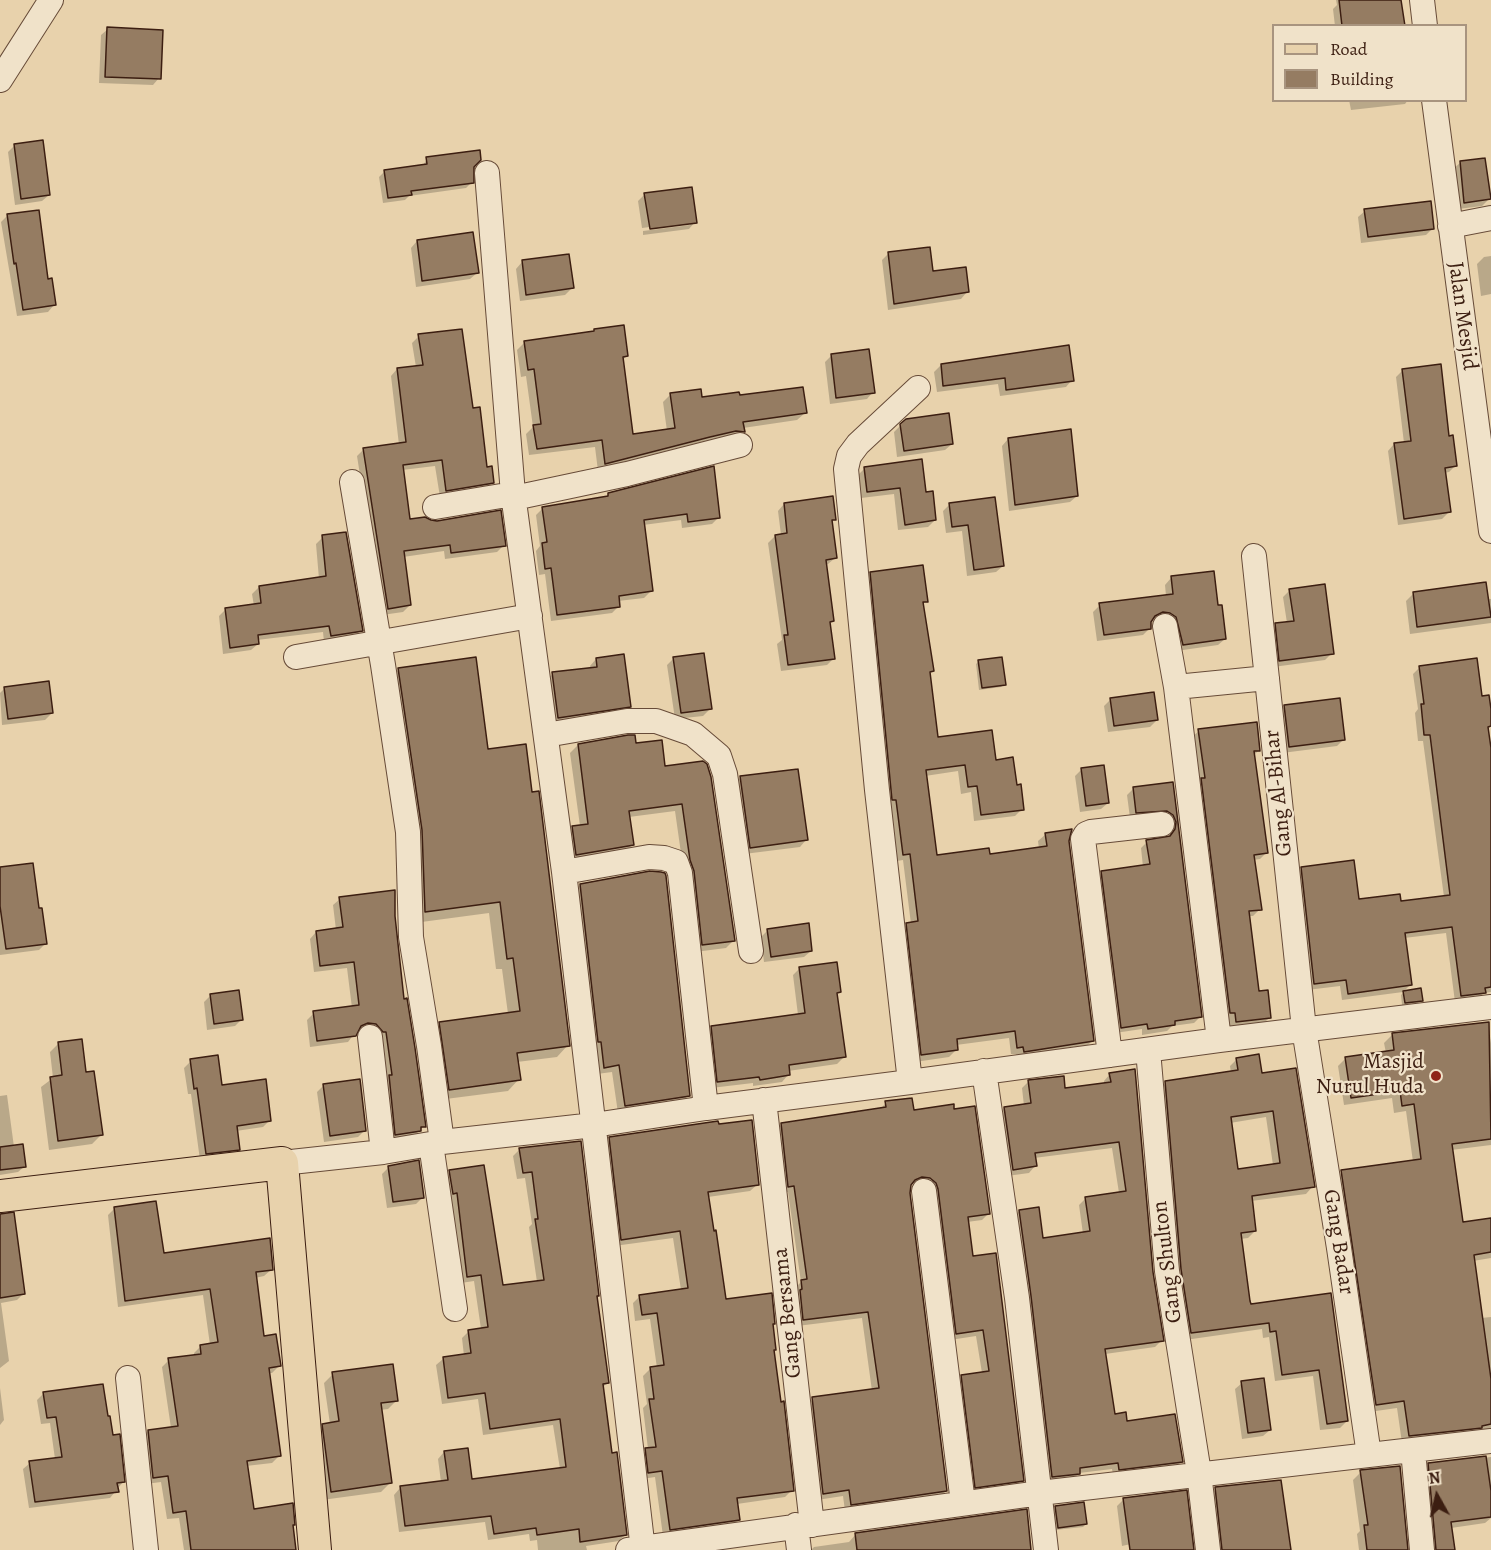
<!DOCTYPE html>
<html>
<head>
<meta charset="utf-8">
<style>
	body { margin:0 }
	#map { position:relative; width:1491px; height:1550px; overflow:hidden; background:#e8d2ac; font-family:Alegreya,serif }
	canvas { display:block }
	.legend { position:absolute; left:1272px; top:24px; width:195px; height:78px; box-sizing:border-box; background:#f0e2c9; border:2px solid #a8947f; margin:0; padding:8px 10px; list-style:none; font-size:18px; color:#3c1e11 }
	.legend li { display:flex; align-items:center; gap:12px; height:30px }
	.legend b { width:30px; border:2px solid #a8947f }
	.north { position:absolute; left:1407px; top:1466px; width:60px; height:60px; -webkit-text-stroke:4px #f0e2c9; paint-order:stroke; rotate:352deg; font-size:16px; font-weight:700; line-height:24px; text-align:center; color:#3c1e11 }
	.north::after { content:''; display:block; margin:auto; width:21px; height:27px; background:#3c1e11; clip-path:polygon(50% 0,100% 100%,50% 72%,0 100%) }
</style>
</head>
<body>
<div id="map">
<canvas width="1491" height="1550"></canvas>
<ul class="legend">
<li><b style="height:8px;background:#e8d2ac"></b>Road</li>
<li><b style="height:16px;background:#957c62"></b>Building</li>
</ul>
<div class="north">N</div>
</div>
<script>
const ctx = document.querySelector('canvas').getContext('2d');
ctx.lineJoin = 'round';
function fillPath(path, color) {
  ctx.fillStyle = color;
  ctx.fill(path, 'evenodd');
}
function shape(rows) {
  const path = new Path2D();
  for (const r of rows) {
    path.moveTo(r[0], r[1]);
    for (let i = 2; i < r.length; i += 2) path.lineTo(r[i], r[i + 1]);
  }
  return path;
}
function trace(path, color, width, dash) {
  ctx.strokeStyle = color;
  ctx.lineWidth = width;
  ctx.lineCap = dash ? 'butt' : 'round';
  ctx.setLineDash(dash || []);
  ctx.stroke(path);
}
function write(font, color, halo, rows, align = 'center') {
  ctx.font = font + ' Alegreya,serif';
  ctx.lineWidth = 4.5;
  ctx.setLineDash([]);
  ctx.textBaseline = 'middle';
  ctx.strokeStyle = halo;
  ctx.fillStyle = color;
  for (const [text, x, y, turn = 0] of rows) {
    ctx.save();
    ctx.translate(x, y);
    ctx.rotate((+turn || 0) * Math.PI / 180);
    ctx.textAlign = isNaN(turn) ? turn : align;
    if (halo) ctx.strokeText(text, 0, 0);
    ctx.fillText(text, 0, 0);
    ctx.restore();
  }
}
fillPath(shape([
	[1336,0,1400,0,1403,26,1335,26,1333,9,1337,5],
	[108,29,159,78,153,85,99,83,101,35],
	[1349,100,1408,100,1405,104,1351,110],
	[14,146,49,195,42,201,15,205,8,152],
	[427,159,472,167,472,182,466,188,409,196,405,200,383,203,379,177,385,171,422,167],
	[1460,163,1489,199,1482,206,1458,209,1453,169],
	[645,194,695,222,689,229,643,235,643,231,690,225,690,222,642,228,638,201],
	[1365,211,1433,228,1426,235,1361,243,1358,217],
	[8,215,47,280,54,305,48,312,17,316,1,222],
	[417,241,477,273,470,279,416,287,411,248],
	[888,254,932,273,967,292,961,299,888,310,882,260],
	[1491,256,1491,294,1481,296,1477,264,1484,257],
	[522,262,572,288,565,295,520,301,516,269],
	[419,336,471,409,486,468,493,482,486,489,440,497,435,466,402,470,409,521,504,545,497,552,445,559,444,551,403,557,410,605,403,612,382,615,357,456,364,449,399,445,391,376,397,369,416,367,412,343],
	[525,342,627,356,622,360,632,435,667,431,663,402,671,394,701,399,739,397,805,413,797,420,743,428,743,431,736,439,598,471,595,447,529,455,526,434,533,427,526,376,521,377,517,350],
	[831,356,873,392,867,399,830,404,825,362],
	[941,365,1072,380,1066,387,1000,396,998,384,937,392,934,372],
	[1403,370,1448,437,1456,465,1449,472,1444,473,1449,512,1442,519,1398,525,1388,451,1394,444,1404,443,1396,377],
	[906,420,952,444,945,450,897,457,894,432],
	[1008,439,1077,496,1070,502,1009,511,1002,446],
	[865,468,925,494,935,520,928,527,898,530,894,494,861,498,858,475],
	[609,494,719,517,712,524,682,528,681,520,643,525,651,591,644,598,618,601,619,606,612,613,551,621,545,574,539,575,536,551,540,546,536,515,543,508,604,499],
	[993,499,1003,566,996,572,967,576,962,531,946,533,943,511,950,504],
	[784,504,834,519,831,523,835,558,828,564,825,565,832,621,829,624,834,658,827,665,781,671,777,644,782,640,768,543,775,536,781,535,778,511],
	[323,537,361,630,354,637,324,642,323,632,257,640,258,644,251,650,223,654,219,616,225,610,254,606,252,594,259,587,319,579,316,544],
	[871,573,926,601,922,605,932,671,928,675,936,739,995,761,1016,787,1022,809,1015,816,974,821,971,792,961,794,958,771,925,776,936,857,989,855,1039,849,1038,841,1046,834,1067,841,1092,1041,1085,1048,1017,1058,1016,1054,1011,1054,1009,1038,956,1045,956,1050,949,1057,915,1062,900,932,907,924,911,924,903,860,897,861,864,580],
	[1171,578,1225,639,1218,645,1176,651,1162,619,1154,618,1151,620,1150,628,1143,635,1097,641,1093,612,1100,605,1166,596,1165,585],
	[1290,590,1332,653,1325,660,1273,667,1269,632,1276,625,1287,623,1283,597],
	[1414,593,1491,599,1491,623,1410,634,1406,601],
	[674,658,710,709,703,716,675,719,667,665],
	[596,659,630,706,623,713,552,724,546,680,553,674,590,669,590,666],
	[979,661,1004,684,1001,687,979,690,976,664],
	[1420,667,1481,698,1491,721,1491,726,1487,730,1491,759,1491,992,1484,993,1477,999,1455,1002,1446,933,1404,938,1410,985,1403,992,1342,1000,1340,986,1307,990,1295,875,1302,869,1358,901,1399,903,1444,897,1423,741,1418,741,1415,713,1418,709,1413,674],
	[399,669,531,794,568,1045,557,1057,517,1062,519,1079,508,1091,438,1100,429,1035,440,1023,508,1014,502,969,496,969,489,913,414,923,387,681],
	[4,689,52,713,45,720,2,725,0,693],
	[1111,699,1157,720,1150,727,1108,732,1104,706],
	[1285,706,1344,739,1337,746,1282,753,1278,713],
	[1199,731,1259,750,1253,756,1267,852,1260,859,1253,860,1260,909,1253,916,1248,916,1258,992,1270,1017,1263,1024,1230,1028,1192,737],
	[578,745,635,745,664,768,703,763,734,940,726,948,695,952,675,811,629,817,632,845,624,853,569,862,565,835,573,827,580,826,570,753],
	[1082,769,1108,803,1101,809,1080,812,1075,776],
	[740,778,806,840,800,847,744,854,734,784],
	[1172,783,1200,1017,1194,1023,1172,1026,1167,1031,1142,1035,1142,1029,1115,1033,1096,879,1102,872,1143,867,1141,848,1147,842,1169,837,1170,829,1130,818,1127,795,1134,788],
	[0,869,38,910,46,943,39,950,0,955],
	[580,885,689,1095,681,1103,618,1113,612,1072,597,1074,573,893],
	[340,899,393,916,403,1000,424,1126,413,1137,389,1141,369,1030,357,1030,348,1042,310,1047,307,1020,314,1013,352,1008,347,968,314,972,310,939,316,932,336,930,333,905],
	[768,930,811,951,804,957,764,962,761,937],
	[800,968,839,992,836,994,844,1057,837,1064,788,1071,788,1075,782,1082,753,1086,753,1083,711,1088,705,1034,712,1027,798,1015,793,975],
	[1404,992,1421,1000,1418,1003,1402,1005,1401,995],
	[211,995,242,1019,235,1026,207,1030,204,1002],
	[1488,1023,1491,1043,1491,1145,1451,1150,1462,1223,1491,1220,1491,1258,1473,1261,1481,1318,1491,1317,1491,1437,1402,1443,1397,1408,1369,1412,1334,1180,1342,1172,1413,1162,1406,1111,1394,1113,1392,1098,1344,1105,1338,1066,1346,1058,1386,1053,1384,1043,1392,1035],
	[59,1043,85,1073,101,1135,92,1144,49,1150,41,1087,53,1078,50,1052],
	[1237,1059,1261,1074,1313,1186,1306,1194,1251,1201,1255,1231,1248,1238,1240,1239,1250,1305,1330,1294,1347,1421,1340,1428,1320,1430,1313,1376,1275,1381,1269,1337,1263,1338,1262,1329,1185,1340,1159,1090,1166,1083,1231,1073,1230,1066],
	[1266,1117,1273,1165,1237,1170,1230,1123],
	[191,1061,221,1087,270,1120,263,1127,236,1131,238,1149,232,1156,200,1160,191,1094,188,1094,184,1068],
	[1110,1074,1151,1272,1162,1340,1155,1347,1105,1354,1113,1415,1181,1462,1175,1468,1113,1475,1112,1469,1079,1473,1072,1480,1046,1483,1013,1218,1019,1211,1042,1240,1083,1234,1079,1205,1086,1198,1119,1193,1112,1148,1034,1158,1035,1166,1029,1173,1007,1176,998,1115,1004,1108,1024,1106,1022,1088,1028,1082,1064,1090,1104,1085,1104,1081],
	[324,1085,365,1130,358,1137,324,1142,317,1092],
	[7,1095,14,1147,25,1166,18,1172,0,1175,0,1096],
	[886,1103,913,1112,989,1213,982,1220,967,1222,972,1257,1022,1480,1015,1487,969,1494,955,1383,962,1376,982,1373,976,1336,950,1340,923,1184,914,1183,910,1185,908,1193,946,1491,939,1498,845,1511,843,1496,817,1500,806,1406,813,1399,872,1391,862,1318,797,1326,795,1288,801,1282,788,1192,782,1192,775,1131,782,1124,879,1110],
	[610,1139,758,1184,750,1191,708,1197,725,1301,773,1324,771,1326,773,1351,792,1490,785,1497,737,1504,739,1520,732,1527,663,1536,655,1477,642,1479,639,1457,648,1449,643,1408,647,1404,643,1376,651,1368,657,1368,650,1319,635,1321,633,1303,640,1296,681,1290,673,1238,614,1246,603,1146],
	[580,1142,596,1297,608,1382,602,1388,625,1535,619,1541,586,1546,587,1550,538,1550,537,1540,530,1541,529,1534,488,1540,485,1522,399,1532,394,1495,400,1488,441,1482,438,1459,444,1452,471,1480,560,1469,553,1425,483,1435,478,1399,442,1404,436,1365,443,1359,464,1356,462,1338,469,1331,481,1329,474,1281,461,1283,443,1178,450,1171,501,1287,537,1282,529,1227,532,1224,525,1178,517,1179,513,1156,520,1149],
	[389,1167,423,1197,416,1204,387,1208,382,1174],
	[115,1208,162,1255,272,1269,264,1276,255,1278,263,1338,279,1366,272,1373,268,1373,279,1456,272,1463,246,1466,252,1510,291,1526,295,1550,184,1550,179,1518,167,1519,161,1482,146,1484,141,1438,148,1431,171,1428,162,1367,169,1360,194,1356,194,1353,201,1346,210,1345,203,1295,118,1307,108,1215],
	[0,1240,23,1294,17,1300,1,1303,9,1361,0,1368],
	[333,1374,397,1400,388,1409,380,1410,390,1483,381,1492,322,1500,314,1434,323,1425,330,1424,324,1383],
	[1242,1383,1270,1430,1263,1436,1242,1439,1235,1389],
	[0,1388,4,1420,0,1425],
	[44,1393,123,1482,110,1498,29,1508,23,1469,30,1463,55,1459,50,1423,41,1424,37,1400],
	[1491,1457,1491,1518,1485,1523,1451,1528,1454,1550,1428,1550,1421,1472,1429,1464],
	[1361,1472,1406,1550,1359,1550,1357,1534,1360,1531,1353,1480],
	[1216,1489,1288,1550,1215,1550,1209,1496],
	[1124,1499,1192,1550,1131,1550,1131,1544,1122,1546,1117,1506],
	[1056,1507,1086,1524,1083,1527,1055,1530,1053,1510],
	[856,1534,1031,1550,811,1550,814,1547,849,1542]
]), '#0003');
const building = shape([
	[1339,0,1401,0,1405,26,1342,26,1339,0],
	[107,27,163,30,161,79,105,77,107,27],
	[43,140,50,195,21,199,14,144,43,140],
	[480,150,481,160,474,167,474,183,411,191,412,195,388,198,384,170,427,164,426,157,480,150],
	[1485,158,1491,199,1464,203,1460,161,1485,158],
	[692,187,697,223,650,229,644,193,692,187],
	[1431,201,1434,229,1368,237,1364,209,1431,201],
	[39,210,48,279,52,278,56,305,23,310,16,263,14,264,7,214,39,210],
	[473,232,479,273,422,281,417,240,473,232],
	[930,247,933,271,966,267,969,292,894,304,888,252,930,247],
	[569,254,574,288,526,295,522,260,569,254],
	[624,325,628,356,623,357,633,434,675,428,670,393,701,389,702,397,739,392,740,395,803,387,807,413,743,422,745,432,736,431,710,437,605,464,602,440,537,449,533,425,541,424,534,369,528,370,524,341,594,331,594,329,624,325],
	[462,329,473,408,480,407,487,467,492,466,494,483,446,491,442,460,403,465,410,519,425,517,431,520,437,521,501,510,506,546,451,553,450,545,404,551,411,605,388,609,363,448,406,442,397,368,423,365,418,334,462,329],
	[1069,345,1074,381,1006,390,1005,378,943,386,941,364,1069,345],
	[869,349,875,393,836,398,831,354,869,349],
	[1441,364,1449,436,1453,435,1457,466,1445,468,1451,512,1404,519,1394,443,1411,441,1402,369,1441,364],
	[949,413,953,444,904,451,900,424,906,419,949,413],
	[1071,429,1078,496,1015,505,1008,438,1071,429],
	[922,459,926,492,933,491,936,520,905,525,900,488,867,492,864,467,922,459],
	[714,466,720,518,688,522,687,514,644,520,653,591,619,596,620,607,557,615,551,568,545,569,542,543,547,542,542,507,608,496,608,493,714,466],
	[833,496,836,520,832,520,837,558,826,560,834,621,830,622,835,659,788,665,784,635,788,635,775,535,787,533,784,503,833,496],
	[995,497,1004,566,974,570,968,525,952,527,949,503,995,497],
	[346,532,363,631,331,636,329,626,258,635,259,644,230,648,225,608,261,603,259,586,326,576,322,535,346,532],
	[923,565,928,602,923,602,934,671,930,672,938,737,992,730,996,760,1013,757,1017,785,1021,784,1024,810,981,815,977,786,968,787,965,765,926,770,937,855,989,848,990,854,1047,846,1045,833,1072,829,1069,841,1094,1041,1024,1052,1023,1047,1017,1048,1015,1031,957,1039,958,1050,921,1055,906,923,918,921,910,854,903,855,896,800,892,800,870,572,923,565],
	[1214,571,1218,605,1222,605,1226,639,1183,645,1176,617,1170,613,1163,612,1155,616,1151,622,1151,629,1104,635,1099,603,1173,594,1171,576,1214,571],
	[1486,582,1491,617,1417,627,1413,592,1486,582],
	[1325,584,1334,654,1279,661,1275,623,1294,621,1289,589,1325,584],
	[704,653,712,709,681,713,673,657,704,653],
	[624,654,631,707,558,718,552,672,597,667,596,658,624,654],
	[476,657,488,749,526,744,532,792,539,791,570,1046,517,1053,521,1080,449,1090,439,1022,520,1011,513,958,507,959,500,902,425,912,422,830,398,668,476,657],
	[1002,657,1006,685,982,688,978,660,1002,657],
	[1477,658,1482,696,1489,695,1491,709,1491,726,1488,727,1491,748,1491,987,1485,988,1486,993,1461,996,1452,927,1405,933,1412,985,1348,994,1346,980,1314,984,1301,867,1354,860,1359,899,1400,894,1401,901,1450,895,1430,735,1424,735,1421,704,1424,704,1419,666,1477,658],
	[49,681,53,713,8,719,4,687,49,681],
	[1154,692,1158,720,1114,726,1110,698,1154,692],
	[1340,698,1345,740,1289,747,1284,705,1340,698],
	[1257,722,1260,751,1254,751,1268,853,1254,855,1262,910,1249,911,1259,991,1268,990,1271,1018,1236,1022,1235,1013,1230,1013,1201,778,1205,778,1198,729,1257,722],
	[628,735,635,735,636,743,662,740,665,766,703,761,707,764,711,777,735,941,702,945,694,871,690,860,682,804,629,811,634,845,576,855,572,826,588,824,578,744,628,735],
	[1104,765,1109,803,1086,806,1081,768,1104,765],
	[798,769,808,840,750,848,740,776,798,769],
	[1173,782,1202,1017,1175,1021,1175,1025,1148,1029,1147,1024,1121,1028,1101,871,1150,864,1146,840,1170,836,1175,829,1176,822,1173,815,1167,811,1136,813,1133,787,1173,782],
	[33,863,39,908,42,908,47,944,6,949,0,906,0,867,33,863],
	[650,871,661,872,665,873,666,876,690,1096,625,1106,619,1065,604,1068,601,1042,598,1042,580,884,650,871],
	[395,890,395,916,404,999,407,998,415,1048,426,1127,421,1127,421,1131,395,1135,389,1075,392,1075,386,1032,383,1032,376,1024,368,1023,361,1026,356,1036,317,1041,313,1011,359,1005,354,962,320,966,316,931,343,927,339,897,395,890],
	[809,923,812,951,771,957,767,929,809,923],
	[837,962,841,992,837,993,846,1057,789,1065,790,1075,760,1080,759,1077,717,1082,711,1026,805,1013,799,967,837,962],
	[1421,988,1423,1001,1405,1003,1403,991,1421,988],
	[239,990,243,1020,214,1024,210,994,239,990],
	[1489,1022,1491,1139,1452,1144,1463,1222,1491,1218,1491,1252,1474,1255,1491,1379,1491,1424,1482,1426,1482,1428,1409,1436,1404,1401,1376,1405,1341,1170,1421,1159,1414,1104,1402,1106,1400,1091,1351,1098,1345,1057,1394,1050,1392,1033,1489,1022],
	[82,1039,86,1072,94,1071,103,1135,58,1141,50,1077,62,1075,58,1042,82,1039],
	[1259,1054,1262,1073,1296,1068,1315,1187,1252,1196,1256,1231,1241,1233,1250,1301,1251,1304,1331,1293,1348,1421,1327,1424,1319,1370,1282,1375,1276,1331,1270,1332,1269,1323,1191,1333,1181,1269,1165,1081,1238,1070,1236,1058,1259,1054],
	[1273,1111,1280,1163,1238,1169,1231,1117,1273,1111],
	[218,1055,222,1085,266,1079,271,1121,237,1126,240,1150,206,1154,197,1088,194,1089,190,1059,218,1055],
	[1135,1069,1153,1272,1164,1341,1105,1349,1115,1414,1126,1412,1127,1421,1175,1414,1183,1462,1119,1470,1118,1463,1080,1468,1080,1474,1052,1477,1031,1296,1019,1210,1039,1207,1043,1238,1090,1231,1085,1197,1126,1191,1119,1142,1035,1153,1037,1166,1013,1170,1004,1107,1031,1103,1028,1080,1064,1076,1065,1088,1111,1082,1109,1073,1135,1069],
	[360,1079,366,1131,330,1136,323,1084,360,1079],
	[912,1098,914,1110,954,1104,954,1109,975,1106,990,1214,968,1217,973,1256,996,1253,1024,1481,975,1488,961,1375,989,1371,983,1330,956,1334,938,1189,936,1183,930,1178,922,1177,915,1180,911,1185,910,1193,947,1491,851,1505,849,1490,823,1494,812,1397,879,1388,868,1312,803,1320,800,1290,802,1289,801,1280,807,1279,794,1186,788,1187,781,1123,886,1107,885,1101,912,1098],
	[752,1120,759,1185,708,1192,714,1231,716,1230,726,1299,772,1293,775,1324,773,1324,776,1350,774,1350,781,1402,784,1401,794,1491,737,1498,740,1520,670,1530,662,1471,648,1473,645,1448,656,1447,649,1399,654,1399,650,1367,664,1365,657,1313,642,1315,639,1295,688,1288,680,1231,621,1240,609,1137,718,1121,719,1124,752,1120],
	[581,1141,599,1296,597,1296,609,1383,603,1384,612,1453,617,1452,627,1535,580,1542,579,1529,537,1535,536,1528,494,1534,491,1516,405,1526,400,1486,448,1480,444,1451,468,1448,472,1479,566,1467,560,1419,490,1429,485,1393,448,1398,443,1357,471,1353,468,1330,488,1327,481,1275,467,1277,457,1193,453,1194,449,1170,484,1165,503,1285,544,1280,535,1219,538,1219,532,1172,523,1173,519,1148,581,1141],
	[23,1144,26,1167,0,1170,0,1147,23,1144],
	[419,1160,424,1198,393,1202,388,1166,419,1160],
	[156,1201,164,1253,270,1238,273,1270,256,1272,264,1336,276,1334,281,1366,269,1368,281,1456,247,1461,254,1509,293,1503,295,1525,293,1525,296,1550,191,1550,186,1511,173,1513,168,1476,153,1478,148,1430,178,1426,168,1358,201,1354,200,1345,218,1342,210,1289,125,1301,114,1207,156,1201],
	[14,1212,25,1294,0,1298,0,1214,14,1212],
	[393,1364,398,1401,381,1403,392,1483,331,1492,322,1424,339,1421,332,1372,393,1364],
	[1264,1378,1271,1430,1248,1433,1241,1381,1264,1378],
	[103,1384,108,1416,110,1416,113,1435,120,1434,125,1482,117,1483,119,1492,35,1502,29,1461,62,1457,56,1417,47,1418,43,1392,103,1384],
	[1486,1456,1491,1491,1491,1517,1451,1522,1455,1550,1436,1550,1428,1463,1486,1456],
	[1400,1466,1408,1550,1367,1550,1364,1525,1368,1525,1360,1470,1400,1466],
	[1281,1480,1291,1550,1222,1550,1215,1487,1281,1480],
	[1187,1490,1194,1550,1130,1550,1123,1498,1187,1490],
	[1084,1502,1087,1524,1058,1528,1055,1506,1084,1502],
	[1027,1509,1031,1550,857,1550,855,1533,1027,1509]
]);
fillPath(building, '#957c62');
trace(building, '#3c1e11', 1.5);
const minor = shape([
	[1422,0,1425,26],
	[0,80,51,0],
	[1434,100,1491,531],
	[487,173,513,494,564,872,643,1550],
	[1450,226,1491,218],
	[352,482,383,665,408,832,411,937,429,1046,442,1142],
	[514,498,627,474,740,445],
	[435,507,513,494],
	[1254,556,1304,1029,1339,1248,1369,1455],
	[1165,626,1176,687,1219,1040],
	[296,657,530,616],
	[1176,687,1267,678],
	[546,735,627,721,656,721,693,734,719,756,725,774,751,951],
	[564,872,649,857,664,858,676,862,680,873,706,1108],
	[370,1037,383,1152],
	[1148,1050,1167,1271,1199,1473,1208,1550],
	[1110,1055,1083,839,1086,834,1091,832,1162,824],
	[984,1071,1017,1298,1046,1550],
	[910,1082,877,790,846,469,849,456,858,444,918,388],
	[764,1100,812,1525],
	[431,1144,455,1309],
	[282,1163,383,1152,442,1142,594,1125,706,1108,910,1082,1219,1040,1491,1007],
	[924,1191,963,1503],
	[128,1378,146,1550],
	[1413,1450,1422,1550],
	[796,1525,799,1550],
	[628,1550,1040,1493,1491,1441]
]);
const major = shape([
	[0,1196,282,1163,315,1550]
]);
trace(minor, '#674b38', 26);
trace(major, '#3c1e11', 34);
trace(minor, '#f0e2c9', 24);
trace(major, '#e8d2ac', 32);
for (const [x, y, r, color] of [
	[1436,1076,6,"#8f2418"]
]) {
  const dot = new Path2D();
  dot.arc(x, y, r, 0, 2 * Math.PI);
  ctx.fillStyle = color;
  ctx.fill(dot);
  trace(dot, '#f0e2c9', 2);
}
write('22px', '#3c1e11', '#f0e2c9', [
	["Jalan Mesjid",1462,316,82],
	["Gang Al-Bihar",1279,793,-96],
	["Gang Badar",1338,1242,81],
	["Gang Shulton",1168,1262,-97],
	["Gang Bersama",788,1313,-96]
]);
write('22px', '#3c1e11', '#f0e2c9', [
	["Masjid",1424,1063],
	["Nurul Huda",1424,1088]
], 'right');
</script>
</body>
</html>
